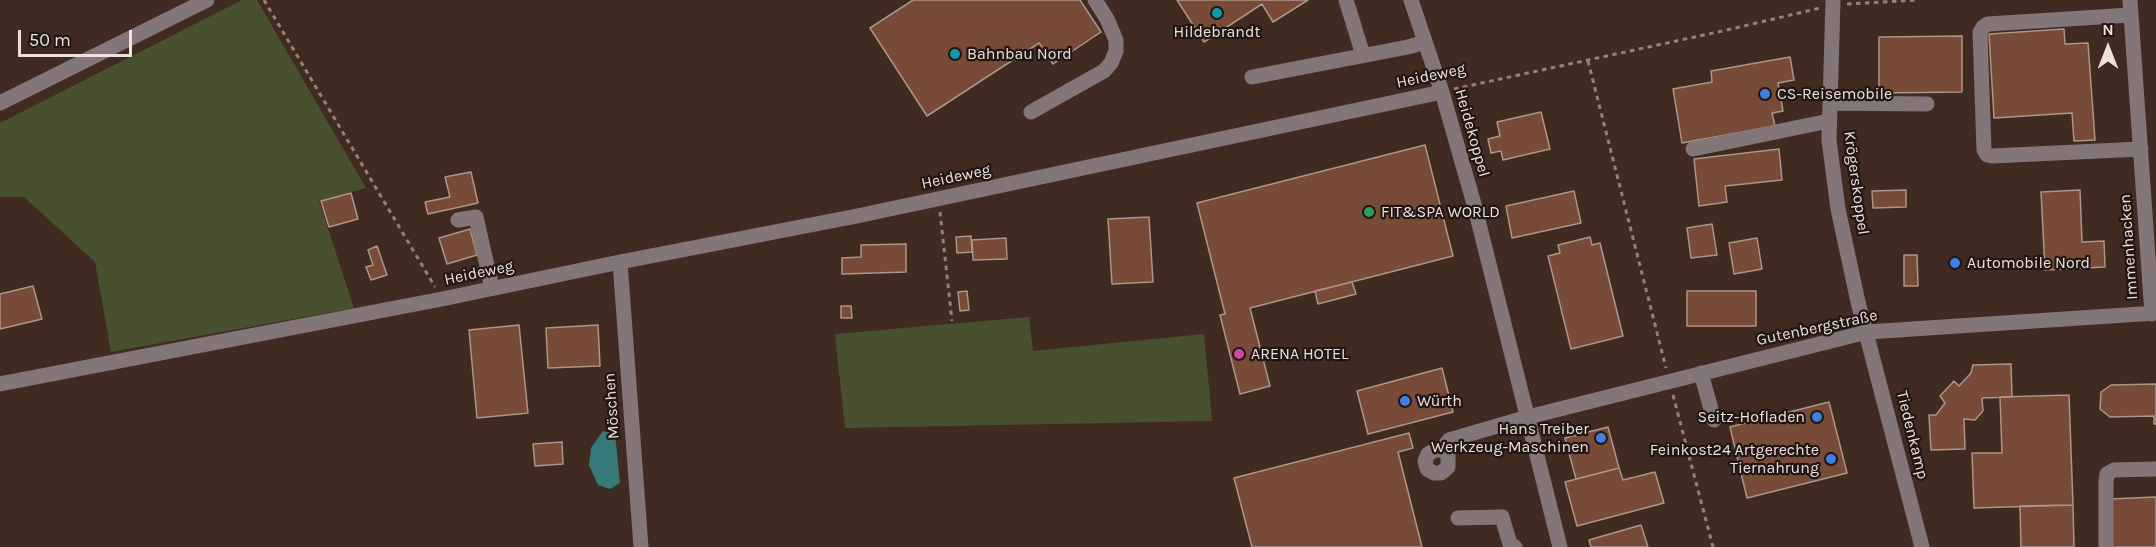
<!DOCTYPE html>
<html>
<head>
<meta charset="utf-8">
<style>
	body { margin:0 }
	#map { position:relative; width:2156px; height:547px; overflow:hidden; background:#402b22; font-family:Karla,sans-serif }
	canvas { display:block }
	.north { position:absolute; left:2078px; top:18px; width:60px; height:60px; -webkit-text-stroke:4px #201612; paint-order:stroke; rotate:0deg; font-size:16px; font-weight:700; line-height:24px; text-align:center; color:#eee0da }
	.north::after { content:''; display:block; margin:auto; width:21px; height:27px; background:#eee0da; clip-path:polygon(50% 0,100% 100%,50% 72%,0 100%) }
	.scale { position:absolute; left:18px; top:30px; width:114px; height:27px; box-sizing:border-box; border:3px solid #eee0da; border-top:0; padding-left:8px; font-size:18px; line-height:21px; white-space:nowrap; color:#eee0da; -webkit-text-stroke:4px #201612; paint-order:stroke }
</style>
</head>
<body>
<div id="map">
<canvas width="2156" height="547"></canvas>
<div class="north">N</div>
<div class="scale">50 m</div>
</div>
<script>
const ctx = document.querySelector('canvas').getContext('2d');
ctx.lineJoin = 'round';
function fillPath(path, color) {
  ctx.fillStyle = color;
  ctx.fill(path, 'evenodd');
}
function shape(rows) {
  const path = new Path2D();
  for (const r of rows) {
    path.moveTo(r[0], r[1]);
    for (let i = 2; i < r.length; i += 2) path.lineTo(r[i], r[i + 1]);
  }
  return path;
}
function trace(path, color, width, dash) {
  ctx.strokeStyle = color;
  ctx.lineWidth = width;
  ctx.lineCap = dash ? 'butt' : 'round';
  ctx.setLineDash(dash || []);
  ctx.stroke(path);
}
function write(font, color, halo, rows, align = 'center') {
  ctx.font = font + ' Karla,sans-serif';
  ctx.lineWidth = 4.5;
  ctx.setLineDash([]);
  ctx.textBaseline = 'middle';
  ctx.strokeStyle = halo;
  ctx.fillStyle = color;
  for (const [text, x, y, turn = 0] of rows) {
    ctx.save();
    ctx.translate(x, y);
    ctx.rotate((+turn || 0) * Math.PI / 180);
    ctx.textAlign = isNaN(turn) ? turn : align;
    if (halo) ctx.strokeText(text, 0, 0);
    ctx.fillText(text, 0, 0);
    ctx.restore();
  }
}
fillPath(shape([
	[242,0,257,0,366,188,319,201,354,308,111,352,95,262,24,197,0,197,0,123],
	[1029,317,1033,351,1204,334,1212,421,845,428,835,334]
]), '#485030');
fillPath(shape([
	[603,431,615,434,620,483,610,489,598,485,589,465,591,448]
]), '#35797b');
const building = shape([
	[913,0,1080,0,1101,32,1053,64,1039,43,927,116,870,28,913,0],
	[1177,0,1308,0,1273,22,1262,4,1204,42,1177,0],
	[2064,29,2065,44,2088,43,2095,140,2074,141,2072,113,1994,118,1989,34,2064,29],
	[1962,36,1962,92,1879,93,1879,37,1962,36],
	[1790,57,1794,80,1778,83,1783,111,1772,113,1775,126,1682,143,1673,89,1712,82,1711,71,1790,57],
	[1541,112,1550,149,1503,160,1501,151,1491,153,1488,139,1500,136,1497,122,1541,112],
	[1425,145,1453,256,1250,308,1270,386,1240,394,1220,315,1225,314,1197,203,1425,145],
	[1779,149,1782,180,1725,186,1727,202,1699,206,1694,159,1779,149],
	[471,172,478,203,428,214,425,202,450,197,445,177,471,172],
	[1906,190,1906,207,1873,208,1872,191,1906,190],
	[2080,190,2082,242,2104,241,2105,267,2045,270,2041,192,2080,190],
	[1574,191,1581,223,1512,238,1506,206,1574,191],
	[351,193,358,219,329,227,321,201,351,193],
	[1149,217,1153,282,1112,284,1108,219,1149,217],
	[1712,224,1717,255,1691,258,1687,228,1712,224],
	[470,229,477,255,447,264,439,238,470,229],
	[971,236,972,252,957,253,956,237,971,236],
	[1590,237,1592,245,1600,243,1623,336,1571,349,1548,256,1560,253,1558,245,1590,237],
	[1006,238,1007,259,973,260,972,240,1006,238],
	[1757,238,1762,269,1734,274,1729,243,1757,238],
	[906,244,906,272,842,274,842,258,861,257,861,245,906,244],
	[377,246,387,275,371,280,366,267,373,265,368,250,377,246],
	[1904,255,1917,255,1918,286,1904,286,1904,255],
	[1352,282,1356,294,1318,304,1315,291,1352,282],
	[33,286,42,319,0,329,0,294,33,286],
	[967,291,969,310,960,311,958,292,967,291],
	[1687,291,1756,291,1756,326,1687,326,1687,291],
	[841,306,851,306,852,318,841,318,841,306],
	[519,325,528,413,477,418,469,330,519,325],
	[598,325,600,366,548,368,546,328,598,325],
	[2011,364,2012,397,1982,398,1983,411,1975,420,1964,419,1965,449,1931,450,1929,415,1936,415,1945,403,1940,396,1954,381,1959,386,1971,373,1973,365,2011,364],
	[1442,368,1453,412,1368,434,1357,391,1442,368],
	[2156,384,2156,424,2154,424,2154,416,2110,417,2100,409,2101,392,2111,385,2156,384],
	[2069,395,2073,505,1974,508,1972,453,2002,453,2000,397,2069,395],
	[1829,402,1847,473,1747,498,1730,427,1829,402],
	[1608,427,1619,468,1576,479,1565,438,1608,427],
	[1409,433,1413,448,1398,452,1422,547,1252,547,1234,478,1409,433],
	[562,442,563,464,535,466,533,444,562,442],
	[1619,468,1623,480,1655,472,1664,503,1577,526,1565,482,1619,468],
	[2156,497,2156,547,2111,547,2109,499,2156,497],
	[2073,505,2074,547,2021,547,2020,506,2073,505],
	[1641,525,1648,547,1591,547,1589,540,1641,525]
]);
fillPath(building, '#784b38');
trace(building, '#ae9489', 1.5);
trace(shape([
	[264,0,435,287],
	[1847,4,1917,0],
	[1588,61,1666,368],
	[1454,89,1727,30,1820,8],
	[940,212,952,321],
	[1673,395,1713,547]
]), '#93827a', 3, [4.5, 4.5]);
trace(shape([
	[1346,0,1363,55],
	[1411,0,1442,92,1474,204,1560,547],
	[1833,0,1829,140,1838,209,1858,302,1922,547],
	[2130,0,2152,314],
	[2131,15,1988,24,1983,27,1980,32,1984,150,1987,155,1992,156,2141,149],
	[1252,77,1408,47,1425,42],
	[0,103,207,0],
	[1830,103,1927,104],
	[1031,112,1104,71,1111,63,1116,51,1116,40,1107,19,1095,0],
	[1693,149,1829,121],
	[458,220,476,217,492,288],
	[620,262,641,547],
	[1701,373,1714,420],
	[0,384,442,299,620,262,857,216,1442,92],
	[1442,450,1448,455,1448,467,1441,473,1434,473,1427,469,1425,461,1428,454,1435,450,1442,450,1449,440,1528,417,1867,332,2156,313],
	[1458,518,1502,517,1510,544,1515,547],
	[2106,547,2106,482,2107,474,2114,470,2156,469]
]), '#837678', 15);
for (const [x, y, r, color] of [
	[1217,13,6,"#0f9aa8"],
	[955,54,6,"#0f9aa8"],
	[1765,94,6,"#3f7fe0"],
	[1369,212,6,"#2e9e5b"],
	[1955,263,6,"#3f7fe0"],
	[1239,354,6,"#d1479c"],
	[1405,401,6,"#3f7fe0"],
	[1817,417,6,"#3f7fe0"],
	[1601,438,6,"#3f7fe0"],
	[1831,459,6,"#3f7fe0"]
]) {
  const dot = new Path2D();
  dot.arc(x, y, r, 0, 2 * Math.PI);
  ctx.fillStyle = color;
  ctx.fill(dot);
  trace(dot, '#201612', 2);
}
write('16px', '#eee0da', '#201612', [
	["Hildebrandt",1217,32,"center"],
	["Bahnbau Nord",967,54],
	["CS-Reisemobile",1777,94],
	["FIT&SPA WORLD",1381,212],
	["Automobile Nord",1967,263],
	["ARENA HOTEL",1251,354],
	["Würth",1417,401],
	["Seitz-Hofladen",1805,417,"right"],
	["Hans Treiber",1589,429,"right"],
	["Werkzeug-Maschinen",1589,447,"right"],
	["Feinkost24 Artgerechte",1819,450,"right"],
	["Tiernahrung",1819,468,"right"]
], 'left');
write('16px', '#eee0da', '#201612', [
	["Heideweg",1431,76,-12],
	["Heidekoppel",1472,133,74],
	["Heideweg",956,177,-12],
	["Krögerskoppel",1856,183,82],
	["Immenhacken",2129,247,-94],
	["Heideweg",479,273,-12],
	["Gutenbergstraße",1817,328,-12],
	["Möschen",612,406,-94],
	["Tiedenkamp",1912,435,76]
]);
</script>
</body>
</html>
